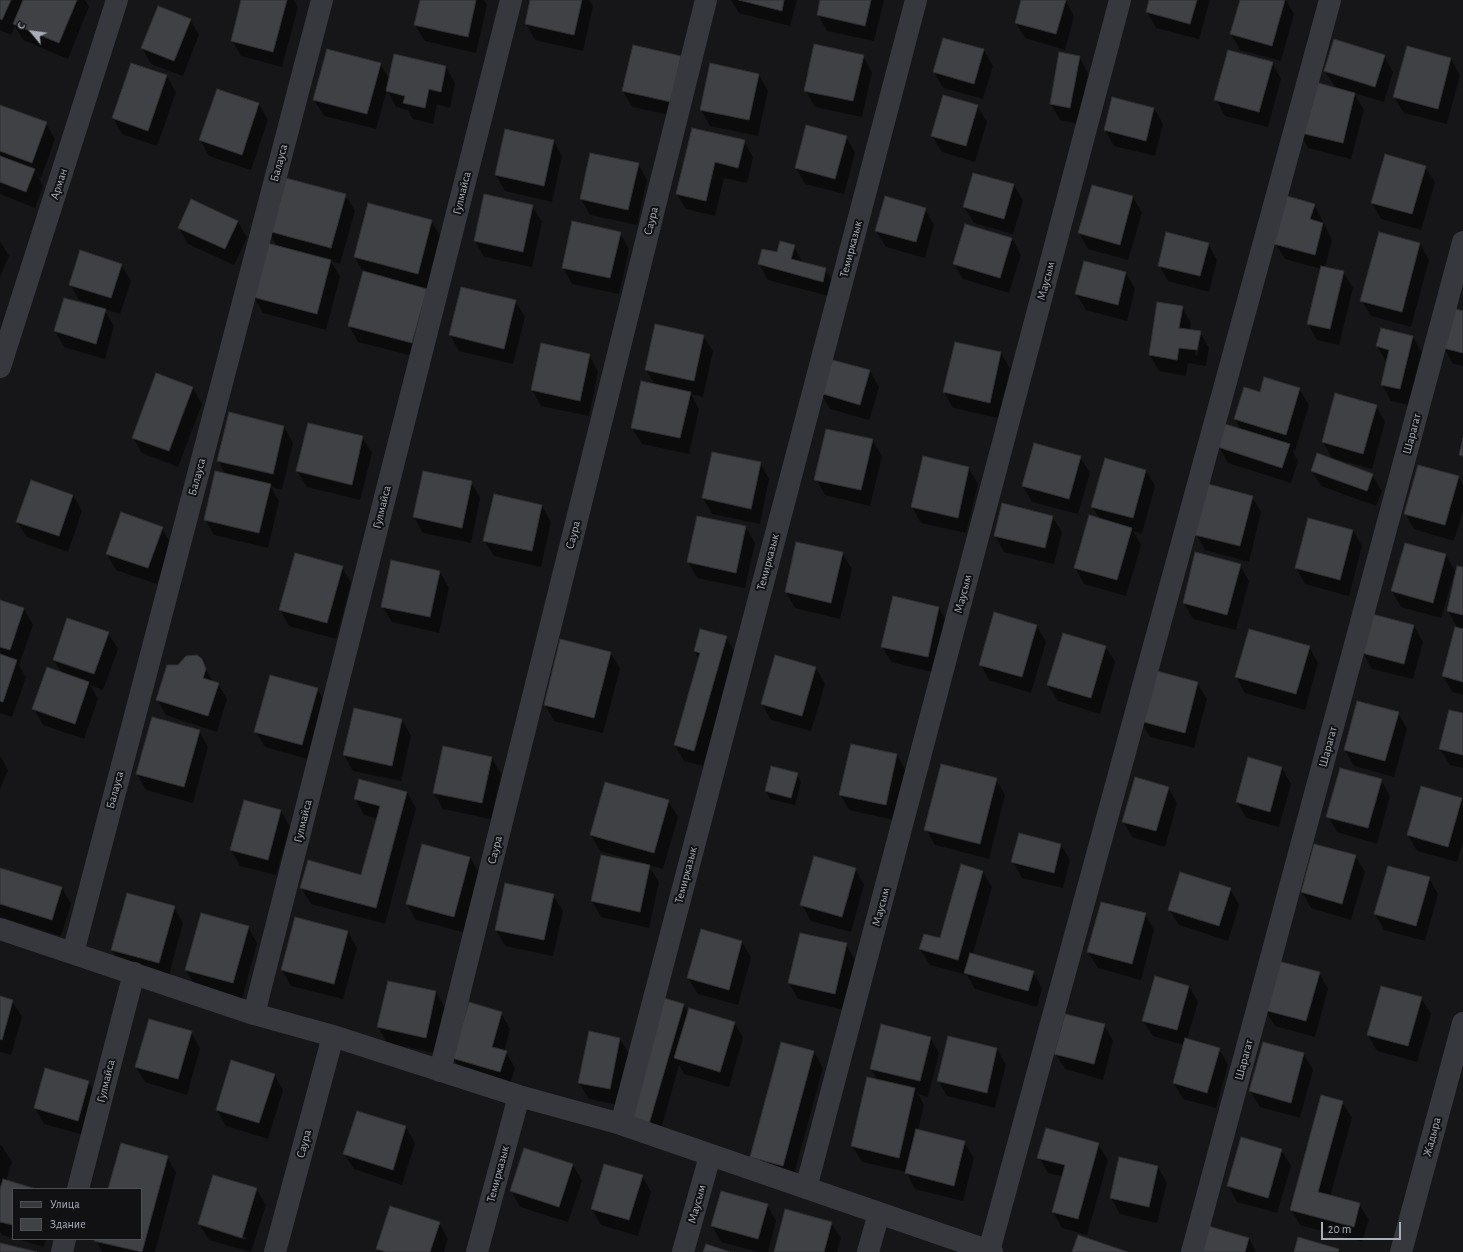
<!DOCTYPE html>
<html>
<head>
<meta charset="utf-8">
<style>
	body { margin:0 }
	#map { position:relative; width:1463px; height:1252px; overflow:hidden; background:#161618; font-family:"Alegreya Sans",sans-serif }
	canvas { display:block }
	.legend { position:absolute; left:12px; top:1188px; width:130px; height:52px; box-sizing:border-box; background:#111113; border:1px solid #4d4f55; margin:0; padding:5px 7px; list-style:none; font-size:12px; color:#a8adb8 }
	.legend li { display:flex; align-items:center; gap:8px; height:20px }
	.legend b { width:20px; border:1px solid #4d4f55 }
	.north { position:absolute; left:12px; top:12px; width:40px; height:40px; -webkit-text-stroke:3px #111113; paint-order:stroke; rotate:299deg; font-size:11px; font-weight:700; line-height:16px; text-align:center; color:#a8adb8 }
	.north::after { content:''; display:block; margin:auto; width:14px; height:18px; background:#a8adb8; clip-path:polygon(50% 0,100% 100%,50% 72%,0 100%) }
	.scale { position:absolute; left:1321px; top:1222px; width:80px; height:18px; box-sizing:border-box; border:2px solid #a8adb8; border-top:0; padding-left:5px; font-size:12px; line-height:14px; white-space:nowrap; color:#a8adb8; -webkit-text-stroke:3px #111113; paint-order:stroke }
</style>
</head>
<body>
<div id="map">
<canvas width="1463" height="1252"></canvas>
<ul class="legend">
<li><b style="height:5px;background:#37383d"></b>Улица</li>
<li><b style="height:11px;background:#404145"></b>Здание</li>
</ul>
<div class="north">С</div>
<div class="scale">20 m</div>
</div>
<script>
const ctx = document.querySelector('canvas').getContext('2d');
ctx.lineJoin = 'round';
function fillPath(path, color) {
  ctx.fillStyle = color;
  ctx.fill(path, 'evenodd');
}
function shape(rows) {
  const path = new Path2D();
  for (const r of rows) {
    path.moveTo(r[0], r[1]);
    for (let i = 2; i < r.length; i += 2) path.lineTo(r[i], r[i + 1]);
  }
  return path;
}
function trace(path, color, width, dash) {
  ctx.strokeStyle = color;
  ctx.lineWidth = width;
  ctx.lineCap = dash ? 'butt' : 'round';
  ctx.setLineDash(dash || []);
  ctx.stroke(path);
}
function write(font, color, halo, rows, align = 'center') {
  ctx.font = font + ' "Alegreya Sans",sans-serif';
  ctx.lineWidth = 4;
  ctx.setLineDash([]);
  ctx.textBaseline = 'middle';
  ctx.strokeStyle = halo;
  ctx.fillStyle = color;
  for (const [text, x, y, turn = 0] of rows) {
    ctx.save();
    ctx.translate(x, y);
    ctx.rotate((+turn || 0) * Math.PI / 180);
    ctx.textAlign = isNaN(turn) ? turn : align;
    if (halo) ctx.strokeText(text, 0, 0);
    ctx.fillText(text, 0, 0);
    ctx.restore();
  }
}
fillPath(shape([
	[0,0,85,0,89,7,68,59,23,40,15,26,11,35,0,30],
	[242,0,294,0,298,7,282,67,241,56,232,40],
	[421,0,484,0,487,5,476,53,425,41,415,25],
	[531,0,589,0,593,6,583,51,535,40,526,24],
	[731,0,797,0,790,26,739,13],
	[821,0,884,0,874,41,827,31,818,15],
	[1023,0,1065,0,1074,16,1065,50,1025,38,1016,23],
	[1150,0,1210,0,1199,39,1156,28,1147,12],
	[1241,0,1286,0,1294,14,1281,61,1240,50,1231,34],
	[190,19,199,35,183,76,151,64,142,48],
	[984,50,993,66,983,99,943,88,934,72],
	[863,56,872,72,862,117,815,107,806,91],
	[1384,56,1393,72,1384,102,1354,93,1364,110,1351,159,1308,148,1299,132,1336,89,1325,71],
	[1079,57,1088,73,1079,124,1060,120,1051,104],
	[1451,59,1460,75,1447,124,1404,113,1394,97],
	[1272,63,1281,79,1268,127,1225,116,1216,100],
	[132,64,167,76,176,92,157,146,122,134,113,118],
	[380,64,390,80,446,67,455,83,450,108,437,104,433,124,413,119,408,110,396,107,387,90,376,129,324,116,314,100],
	[690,72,680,117,632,107,623,91],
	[759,75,768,91,758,136,710,126,701,110],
	[218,90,259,104,268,120,251,170,209,156,200,140],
	[0,106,46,123,55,139,41,178,38,177,43,186,35,208,0,194],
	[977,106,987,122,975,162,942,152,932,136],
	[1154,108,1163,124,1155,156,1114,146,1105,130],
	[692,129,744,141,753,157,747,183,724,178,715,216,686,209,677,194],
	[846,137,855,153,844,194,805,184,796,168],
	[553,140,562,156,552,202,505,191,496,175],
	[638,164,647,180,637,225,590,215,581,199],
	[1425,167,1435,182,1421,230,1381,219,1372,203],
	[974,174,1014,185,1023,201,1013,234,974,223,964,207],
	[345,195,355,211,340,264,331,261,340,277,326,330,263,313,254,297,277,247,269,231],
	[1133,197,1142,213,1128,260,1088,249,1079,233],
	[369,204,431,221,441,237,421,358,358,342,349,326,363,272,355,257],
	[1314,204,1332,240,1325,267,1343,272,1353,288,1339,345,1317,340,1308,324,1321,269,1285,259,1275,243],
	[532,206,542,222,532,267,484,257,475,241],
	[925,209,934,225,925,258,886,247,876,231],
	[238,222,247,238,234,265,188,244,179,228],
	[620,233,629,249,619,294,572,284,563,268],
	[1012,239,1021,255,1009,293,963,279,954,263],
	[0,241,9,256,0,277],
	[1208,244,1217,260,1209,292,1168,281,1159,265],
	[1420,244,1429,260,1411,327,1371,316,1362,301],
	[794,246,803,263,825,269,835,285,832,297,768,280,759,264],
	[121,265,131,281,120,314,104,309,114,326,105,359,64,347,55,331,64,299,93,307,94,305,79,300,70,284],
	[1126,273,1135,289,1127,321,1086,310,1076,294],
	[515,301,525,317,513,364,459,351,450,335],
	[1158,303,1182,307,1191,323,1190,330,1200,332,1209,348,1206,366,1188,363,1186,376,1159,371,1150,355],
	[1197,345,1199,345,1197,356,1195,355],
	[1463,312,1463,366,1453,364,1444,348],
	[656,325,703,336,713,351,703,397,691,394,699,409,689,454,642,444,632,428,655,385,646,370],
	[1413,337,1422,353,1409,405,1391,401,1382,385,1387,363,1377,346],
	[1001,353,1010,369,998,418,953,408,944,392],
	[589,355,598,371,589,416,541,406,532,390],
	[830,360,870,371,879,387,869,420,830,409,821,393],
	[157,375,193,388,202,404,178,467,142,453,133,437],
	[1299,389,1309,405,1295,451,1292,450,1298,461,1291,483,1228,463,1219,447,1241,430,1235,419,1260,394],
	[1376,406,1385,422,1372,469,1332,458,1323,442],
	[284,427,293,443,282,490,271,487,279,501,268,548,214,535,205,519,226,475,218,461],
	[362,437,372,453,360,500,307,487,297,471],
	[872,440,882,456,870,506,825,495,816,479],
	[1080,457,1090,473,1078,514,1032,502,1023,486],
	[760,463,769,479,760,524,712,514,703,498],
	[1418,466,1459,477,1463,485,1463,511,1454,541,1414,529,1405,513],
	[969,468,978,484,966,533,921,523,912,507],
	[1146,470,1155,486,1142,534,1133,531,1141,545,1126,596,1084,584,1075,568,1100,519,1092,507],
	[1312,471,1372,475,1382,491,1376,506,1321,486],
	[471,482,480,498,471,543,423,533,414,517],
	[73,495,82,511,68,552,27,537,17,522],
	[1252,497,1261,512,1249,562,1205,550,1196,534],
	[542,506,551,522,541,567,494,556,484,540],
	[1052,516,1062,532,1054,564,1004,552,995,536],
	[698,517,746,527,755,543,745,588,697,578,688,562],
	[162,528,171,544,157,584,116,570,107,554],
	[1353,530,1362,546,1349,596,1305,584,1296,568],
	[797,543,842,553,852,569,840,619,795,608,786,592],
	[1405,544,1446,555,1455,571,1441,618,1401,607,1392,591],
	[1240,565,1249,581,1236,630,1193,619,1184,603],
	[342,567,351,583,336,639,289,626,280,610],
	[1463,568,1463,628,1461,630,1463,630,1463,695,1452,692,1443,676,1458,629,1448,611],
	[440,572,449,588,439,633,392,622,382,606],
	[0,601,24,609,33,625,19,665,26,677,12,717,0,713],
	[939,608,948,624,936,673,891,662,882,646],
	[1037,626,1046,642,1031,693,989,680,980,664],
	[1414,626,1423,642,1413,679,1372,669,1363,653],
	[108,633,118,649,103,690,90,685,98,699,84,739,43,725,34,709,62,673,54,660],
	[726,637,735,653,703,766,684,761,675,745,699,659,695,651],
	[1105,646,1115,662,1100,714,1058,701,1048,685],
	[1309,647,1318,663,1305,710,1245,693,1236,677],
	[611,653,620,669,603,733,554,721,545,705],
	[201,659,213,682,218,684,227,699,217,732,166,715,157,699,178,666],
	[816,668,825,684,811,731,771,720,762,704],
	[1197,683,1207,699,1194,748,1150,737,1141,721],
	[317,689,327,705,311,760,265,747,256,732],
	[1398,713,1407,729,1394,777,1354,766,1345,750],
	[1463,714,1463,768,1450,765,1440,749],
	[402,720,411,736,401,781,353,771,344,755],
	[199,731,208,747,193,803,146,790,137,774],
	[897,755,906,771,894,820,849,810,840,794],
	[0,756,8,770,0,789],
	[492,758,501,774,491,819,443,809,434,793],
	[1249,759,1282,768,1291,784,1279,827,1246,818,1237,802],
	[797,774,801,782,795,805,770,799,766,791],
	[996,779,1005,795,989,859,935,845,926,829],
	[360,780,407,792,416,808,385,924,311,904,301,888,362,876,378,819,364,815,355,799],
	[1381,780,1390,796,1377,844,1337,832,1328,816],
	[1168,787,1177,803,1165,847,1132,837,1123,821],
	[1461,799,1463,802,1463,842,1457,862,1417,851,1408,835],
	[244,801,281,811,290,827,276,875,240,866,231,850],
	[668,801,678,817,663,869,648,865,659,882,649,928,601,917,592,901,643,863,600,851,591,835],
	[1061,845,1070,860,1063,888,1022,878,1013,862],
	[1355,856,1365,872,1351,920,1311,908,1302,892],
	[470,857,479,873,463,932,416,920,407,904],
	[1389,867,1429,878,1438,894,1425,941,1384,930,1375,914],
	[0,869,62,888,71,904,61,936,0,917],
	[855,869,864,885,851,932,811,921,802,905],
	[983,872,992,887,973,954,1033,972,1042,988,1037,1007,975,989,967,975,930,965,920,949,941,939],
	[1230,889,1239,905,1228,941,1179,925,1169,909],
	[553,895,563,911,553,956,505,946,496,930],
	[174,907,183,923,168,979,121,966,112,950],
	[1145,914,1154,930,1141,980,1098,968,1088,952],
	[295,918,348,932,357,948,343,999,291,986,282,970],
	[248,927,257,943,242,999,195,986,186,970],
	[742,942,751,958,738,1005,698,994,688,978],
	[846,944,855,960,844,1010,798,999,789,983],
	[1319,973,1328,989,1315,1037,1275,1026,1265,1010],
	[388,982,436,992,445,1008,435,1053,387,1043,378,1027],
	[1189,986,1198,1002,1187,1040,1219,1049,1228,1065,1216,1108,1183,1099,1174,1083,1184,1045,1153,1036,1143,1021],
	[0,997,12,1001,22,1017,11,1055,0,1052],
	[1421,998,1431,1014,1417,1062,1377,1051,1368,1035],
	[683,1004,688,1014,734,1022,743,1038,729,1087,684,1074,679,1065,658,1140,640,1135],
	[501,1013,510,1029,504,1052,506,1052,515,1068,509,1088,462,1074,453,1058],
	[1104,1025,1113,1041,1103,1080,1065,1069,1055,1053],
	[191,1032,200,1048,187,1095,145,1082,136,1067],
	[930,1037,939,1053,928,1097,918,1094,924,1105,918,1130,964,1142,974,1158,963,1201,915,1189,906,1172,862,1162,852,1146,878,1080,871,1069],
	[949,1037,997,1049,1006,1065,995,1108,947,1096,938,1080],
	[619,1038,629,1054,619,1105,589,1099,579,1083],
	[814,1052,823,1068,792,1181,760,1172,751,1156],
	[1304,1054,1313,1070,1300,1118,1260,1107,1250,1091],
	[274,1074,283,1090,268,1139,226,1126,217,1110],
	[88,1082,98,1098,87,1136,44,1124,35,1108],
	[1342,1102,1352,1118,1330,1196,1359,1204,1369,1220,1362,1242,1300,1225,1291,1209],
	[358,1112,406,1127,415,1143,402,1185,354,1169,344,1154],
	[1098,1144,1108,1160,1087,1235,1062,1228,1053,1212,1063,1177,1048,1173,1039,1157],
	[0,1145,2,1146,12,1162,6,1181,33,1189,13,1189,13,1238,2,1235,0,1232],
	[1281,1150,1291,1166,1277,1213,1237,1202,1228,1186],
	[167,1157,176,1173,155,1252,102,1252,96,1239,141,1239,141,1189,109,1189],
	[573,1165,582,1181,568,1222,520,1207,511,1191],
	[1158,1167,1167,1183,1157,1223,1120,1214,1111,1198],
	[642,1176,651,1192,638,1236,601,1225,592,1209],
	[256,1189,266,1205,251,1252,209,1240,199,1224],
	[211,1227,247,1238,246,1240,211,1229],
	[767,1205,776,1221,768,1252,758,1252,721,1242,712,1226],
	[439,1223,448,1239,444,1252,379,1252,377,1249],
	[831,1223,841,1238,837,1252,775,1252],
	[1249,1238,1256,1252,1201,1252],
	[16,1239,46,1239,44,1247]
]), '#0007');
const building = shape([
	[0,0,11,0,2,20,0,19,0,0],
	[23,0,77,0,59,43,13,24,23,0],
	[241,0,287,0,273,52,231,41,241,0],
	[420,0,476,0,468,37,414,25,420,0],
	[530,0,582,0,574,35,525,24,530,0],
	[739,0,784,0,782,11,739,0],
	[820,0,871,0,865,26,817,15,820,0],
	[1021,0,1066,0,1056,34,1015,23,1021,0],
	[1149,0,1197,0,1190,24,1146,12,1149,0],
	[1240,0,1285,0,1272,46,1230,34,1240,0],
	[158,6,191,19,174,61,141,48,158,6],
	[943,38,984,49,974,84,933,72,943,38],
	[1334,39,1385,55,1375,87,1324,71,1334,39],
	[814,44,864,55,853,101,804,91,814,44],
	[633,45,681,56,671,102,622,91,633,45],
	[1407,46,1451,58,1438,109,1393,97,1407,46],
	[327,49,381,63,367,114,313,100,327,49],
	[1228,50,1273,62,1259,112,1214,100,1228,50],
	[1059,52,1080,56,1070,108,1050,104,1059,52],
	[394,54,446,66,441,92,429,89,425,108,403,103,405,96,386,91,394,54],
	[131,63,167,75,148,131,112,118,131,63],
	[710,63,759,74,749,120,700,110,710,63],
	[1311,81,1355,93,1343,143,1297,132,1311,81],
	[217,89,259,103,242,155,199,140,217,89],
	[943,95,978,105,966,146,931,136,943,95],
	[1112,97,1154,108,1146,141,1104,130,1112,97],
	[0,105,47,122,32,163,0,151,0,105],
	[806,125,847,136,835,179,795,168,806,125],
	[692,128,745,140,738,168,715,162,706,201,676,194,692,128],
	[505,129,554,140,544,186,495,175,505,129],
	[590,153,639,163,628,210,580,199,590,153],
	[1385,154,1426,166,1412,214,1371,203,1385,154],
	[0,156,35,169,26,192,0,182,0,156],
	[973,173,1014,184,1004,219,963,207,973,173],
	[282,177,346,194,331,248,268,231,282,177],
	[1092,185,1133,196,1120,245,1078,233,1092,185],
	[484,194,533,205,523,252,474,241,484,194],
	[885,196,926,208,916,242,875,231,885,196],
	[1287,196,1315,204,1310,219,1323,223,1315,255,1274,244,1287,196],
	[191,199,238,221,225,249,178,228,191,199],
	[368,203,432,220,418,274,354,257,368,203],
	[572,221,621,232,610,278,562,268,572,221],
	[965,224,1012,238,1000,278,953,264,965,224],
	[1166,232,1209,243,1200,276,1158,266,1166,232],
	[1379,232,1420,243,1402,312,1360,301,1379,232],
	[780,241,795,245,791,259,826,268,823,282,758,264,762,249,777,252,780,241],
	[267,243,331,260,317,314,253,297,267,243],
	[80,250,122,264,111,298,69,285,80,250],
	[1084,261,1126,272,1118,305,1075,294,1084,261],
	[1321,266,1344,271,1330,329,1307,324,1321,266],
	[363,271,427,289,412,343,348,326,363,271],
	[461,287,516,300,504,349,449,335,461,287],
	[64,298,106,309,96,344,54,331,64,298],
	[1157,302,1183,306,1179,328,1201,331,1197,350,1179,348,1177,360,1149,355,1157,302],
	[1453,308,1463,311,1463,353,1443,348,1453,308],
	[655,324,704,335,694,381,645,370,655,324],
	[1381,328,1413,336,1400,389,1381,385,1389,350,1376,346,1381,328],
	[955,342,1001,352,990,403,943,392,955,342],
	[541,343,590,354,580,401,531,390,541,343],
	[829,359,870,370,860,405,820,393,829,359],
	[156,373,193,387,169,451,132,438,156,373],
	[1264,377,1300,388,1286,435,1234,419,1244,387,1260,392,1264,377],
	[641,381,691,392,680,438,631,428,641,381],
	[1335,393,1377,405,1363,454,1322,442,1335,393],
	[229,412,284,426,273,474,217,461,229,412],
	[308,423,363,436,352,485,296,471,308,423],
	[1225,424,1290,444,1282,468,1218,447,1225,424],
	[826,429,873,439,861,490,814,480,826,429],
	[1463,438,1463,456,1459,455,1463,438],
	[1034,443,1081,456,1069,499,1022,486,1034,443],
	[712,452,761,462,751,509,702,498,712,452],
	[1317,453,1373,474,1367,491,1311,471,1317,453],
	[923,456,969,467,958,518,911,507,923,456],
	[1105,458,1146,470,1133,518,1091,507,1105,458],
	[1418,465,1459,476,1445,525,1404,514,1418,465],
	[215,471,271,484,259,533,204,520,215,471],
	[423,471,472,481,462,528,413,517,423,471],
	[31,480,73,495,59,536,16,522,31,480],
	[1208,484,1253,496,1240,546,1195,535,1208,484],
	[494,494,542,505,532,551,483,541,494,494],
	[1002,503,1053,516,1045,548,994,536,1002,503],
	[121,512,163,527,148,568,106,554,121,512],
	[1089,515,1132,528,1117,580,1074,568,1089,515],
	[697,516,746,526,736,573,687,562,697,516],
	[1308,518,1353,530,1340,580,1295,568,1308,518],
	[796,542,843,552,831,603,785,592,796,542],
	[1405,543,1446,554,1433,603,1391,591,1405,543],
	[1195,552,1241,564,1227,615,1183,603,1195,552],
	[295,553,343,566,327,623,279,610,295,553],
	[391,560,440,571,430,617,381,607,391,560],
	[1457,566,1463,567,1463,615,1447,611,1457,566],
	[893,596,939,607,928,657,881,647,893,596],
	[0,600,24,608,10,650,0,647,0,600],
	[994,612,1037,625,1022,677,979,665,994,612],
	[1372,614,1414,625,1404,664,1362,653,1372,614],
	[67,618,109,632,94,674,53,660,67,618],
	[1455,627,1463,629,1463,682,1442,676,1455,627],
	[700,629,727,636,694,751,674,745,700,653,694,651,700,629],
	[1249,629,1310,646,1296,694,1235,677,1249,629],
	[1063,633,1106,646,1091,698,1047,685,1063,633],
	[560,639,611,652,594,718,544,705,560,639],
	[0,654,17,660,3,702,0,701,0,654],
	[197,655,202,659,206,669,203,678,219,683,208,716,156,700,167,665,178,665,186,656,197,655],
	[775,655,816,667,802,716,761,704,775,655],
	[47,667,89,682,75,724,32,709,47,667],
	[1153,670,1198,682,1185,733,1140,721,1153,670],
	[270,675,318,688,302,745,254,732,270,675],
	[1357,701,1399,712,1385,761,1344,750,1357,701],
	[354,708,402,719,392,766,343,755,354,708],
	[1449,710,1463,713,1463,755,1439,749,1449,710],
	[152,717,200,730,184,787,136,774,152,717],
	[851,744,897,754,886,805,839,795,851,744],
	[443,746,492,757,482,803,433,793,443,746],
	[1248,757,1282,767,1270,812,1236,802,1248,757],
	[941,764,997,778,980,844,924,830,941,764],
	[771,766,798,773,791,798,765,791,771,766],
	[1340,768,1382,779,1368,828,1326,817,1340,768],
	[1135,777,1169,787,1156,831,1122,822,1135,777],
	[359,779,407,792,376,908,300,888,308,860,361,875,380,806,354,799,359,779],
	[605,782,669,800,654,853,590,835,605,782],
	[1421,786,1462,798,1448,847,1407,835,1421,786],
	[244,800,281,810,268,860,230,850,244,800],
	[1019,833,1061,844,1054,873,1011,862,1019,833],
	[422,844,470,857,454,917,406,904,422,844],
	[1314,844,1356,855,1342,904,1301,892,1314,844],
	[601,855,650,865,640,912,591,901,601,855],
	[814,856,856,868,842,917,800,905,814,856],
	[961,864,983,871,958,960,919,949,924,934,940,938,961,864],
	[1388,866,1430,877,1416,926,1374,914,1388,866],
	[0,868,62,887,52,920,0,904,0,868],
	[1180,872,1231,888,1219,926,1168,910,1180,872],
	[505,883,554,894,544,940,495,930,505,883],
	[127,893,175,906,159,963,111,950,127,893],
	[1101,902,1146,913,1132,964,1087,952,1101,902],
	[201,913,249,926,233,983,185,970,201,913],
	[295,917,348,931,334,984,281,970,295,917],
	[701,929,742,941,729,990,687,978,701,929],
	[800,933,847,943,835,994,788,983,800,933],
	[970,953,1034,971,1028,991,964,973,970,953],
	[1278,961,1320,972,1306,1021,1264,1010,1278,961],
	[1155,976,1189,986,1177,1030,1142,1021,1155,976],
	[388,981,436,991,426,1038,377,1027,388,981],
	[1381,986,1422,997,1408,1046,1367,1035,1381,986],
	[0,996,13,1000,2,1040,0,1039,0,996],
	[664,998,684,1004,649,1124,629,1119,664,998],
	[469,1002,502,1012,492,1047,507,1051,500,1072,452,1058,469,1002],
	[689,1008,735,1022,720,1072,674,1058,689,1008],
	[1065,1014,1105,1024,1094,1064,1054,1054,1065,1014],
	[149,1019,192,1031,178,1079,135,1067,149,1019],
	[881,1024,931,1037,920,1081,870,1069,881,1024],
	[589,1031,620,1038,610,1089,578,1083,589,1031],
	[948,1036,997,1048,987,1093,937,1081,948,1036],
	[1185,1038,1220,1048,1207,1093,1173,1083,1185,1038],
	[781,1042,814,1051,783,1166,750,1157,781,1042],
	[1263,1042,1304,1053,1291,1103,1249,1091,1263,1042],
	[231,1060,275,1074,259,1123,216,1110,231,1060],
	[45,1068,89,1081,78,1121,34,1108,45,1068],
	[867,1077,915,1088,899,1158,851,1146,867,1077],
	[1321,1095,1343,1101,1318,1192,1360,1203,1354,1227,1290,1210,1321,1095],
	[357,1111,406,1126,393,1170,343,1154,357,1111],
	[1046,1128,1099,1143,1078,1219,1052,1212,1065,1165,1037,1158,1046,1128],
	[916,1129,965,1141,954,1186,905,1173,916,1129],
	[1241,1137,1282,1149,1268,1198,1227,1186,1241,1137],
	[121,1143,168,1156,142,1252,94,1241,95,1239,141,1239,141,1189,108,1189,121,1143],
	[524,1148,573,1164,559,1207,510,1191,524,1148],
	[1119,1157,1158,1166,1149,1207,1110,1198,1119,1157],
	[604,1164,643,1175,629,1220,591,1209,604,1164],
	[213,1175,257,1188,242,1238,198,1224,213,1175],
	[3,1179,36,1189,13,1189,13,1225,0,1222,0,1189,3,1179],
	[721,1191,768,1204,758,1239,711,1226,721,1191],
	[390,1206,440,1222,430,1252,386,1252,376,1249,390,1206],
	[785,1209,832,1222,824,1252,774,1252,785,1209],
	[1208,1226,1249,1238,1245,1252,1200,1252,1208,1226],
	[1078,1235,1128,1252,1072,1252,1078,1235],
	[1298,1237,1339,1249,1338,1252,1294,1252,1298,1237],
	[0,1243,25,1249,37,1252,0,1252,0,1243],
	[706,1244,730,1252,703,1252,706,1244]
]);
fillPath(building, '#404145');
trace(building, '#303034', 1);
trace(shape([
	[0,367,117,0],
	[0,929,254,1014,333,1036,519,1096,621,1124,992,1252],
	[73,953,322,0],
	[254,1014,511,0],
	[440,1071,706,0],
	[621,1124,916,0],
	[806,1188,1120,0],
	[78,1189,134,973],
	[989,1251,1330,0],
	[62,1252,65,1239],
	[275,1252,333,1036],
	[477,1252,519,1096],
	[683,1252,710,1156],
	[868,1252,879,1213],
	[1192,1252,1463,242],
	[1401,1252,1463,1023]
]), '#37383d', 22);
write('12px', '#a8adb8', '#111113', [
	["Балауса",279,163,-75],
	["Арман",59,184,-72],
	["Гулмайса",462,193,-76],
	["Саура",651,221,-76],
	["Темирказык",851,249,-75],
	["Маусым",1046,281,-75],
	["Шарагат",1412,434,-75],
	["Балауса",197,477,-75],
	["Гулмайса",382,507,-76],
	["Саура",573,535,-76],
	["Темирказык",768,562,-75],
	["Маусым",963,594,-75],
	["Шарагат",1328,747,-75],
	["Балауса",115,790,-75],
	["Гулмайса",303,821,-76],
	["Саура",495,850,-76],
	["Темирказык",686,875,-75],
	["Маусым",881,907,-75],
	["Шарагат",1244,1060,-75],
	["Гулмайса",106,1081,-76],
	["Жадыра",1432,1137,-75],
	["Саура",304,1144,-75],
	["Темирказык",498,1174,-75],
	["Маусым",697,1204,-74]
]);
</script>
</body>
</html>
